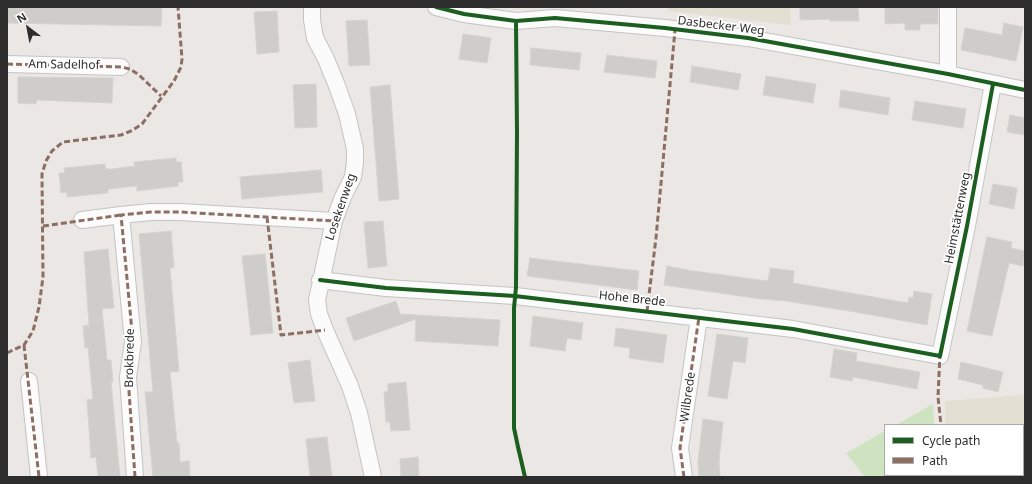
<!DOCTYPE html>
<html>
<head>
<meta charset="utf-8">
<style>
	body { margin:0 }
	#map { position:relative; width:1032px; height:484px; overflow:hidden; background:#eae7e4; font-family:"Noto Sans",sans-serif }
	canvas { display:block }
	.frame { position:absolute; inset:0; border:8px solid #2d2d2d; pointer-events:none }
	.legend { position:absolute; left:884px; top:424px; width:140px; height:52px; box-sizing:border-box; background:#fff; border:1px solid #ababab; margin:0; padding:5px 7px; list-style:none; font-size:12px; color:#2d2d2d }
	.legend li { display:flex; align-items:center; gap:8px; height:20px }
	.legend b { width:20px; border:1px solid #ababab }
	.north { position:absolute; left:8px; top:8px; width:40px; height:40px; -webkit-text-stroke:3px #fff; paint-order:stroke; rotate:328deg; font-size:11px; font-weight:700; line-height:16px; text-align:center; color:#2d2d2d }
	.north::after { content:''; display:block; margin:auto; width:14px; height:18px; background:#2d2d2d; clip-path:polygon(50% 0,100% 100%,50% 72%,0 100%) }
</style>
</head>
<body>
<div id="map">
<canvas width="1032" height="484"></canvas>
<div class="frame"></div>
<ul class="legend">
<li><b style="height:5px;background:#1b5e20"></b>Cycle path</li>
<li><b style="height:5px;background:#8d6e63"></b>Path</li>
</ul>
<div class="north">N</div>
</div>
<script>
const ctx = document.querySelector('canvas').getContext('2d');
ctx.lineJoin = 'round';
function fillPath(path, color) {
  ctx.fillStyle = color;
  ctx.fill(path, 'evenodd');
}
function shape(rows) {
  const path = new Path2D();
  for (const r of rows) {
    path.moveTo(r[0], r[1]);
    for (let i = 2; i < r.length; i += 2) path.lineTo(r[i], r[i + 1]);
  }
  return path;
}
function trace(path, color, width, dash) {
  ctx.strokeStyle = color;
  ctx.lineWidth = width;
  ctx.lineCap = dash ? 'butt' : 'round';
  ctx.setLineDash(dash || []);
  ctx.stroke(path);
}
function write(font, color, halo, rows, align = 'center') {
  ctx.font = font + ' "Noto Sans",sans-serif';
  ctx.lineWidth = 3.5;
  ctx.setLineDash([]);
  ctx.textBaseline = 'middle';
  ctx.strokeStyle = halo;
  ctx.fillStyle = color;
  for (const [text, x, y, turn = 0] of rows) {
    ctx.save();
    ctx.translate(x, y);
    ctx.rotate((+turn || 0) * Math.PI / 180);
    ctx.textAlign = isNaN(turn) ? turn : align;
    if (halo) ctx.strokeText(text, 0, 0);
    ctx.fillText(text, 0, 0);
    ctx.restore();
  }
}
fillPath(shape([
	[668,7,790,7,791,25,668,11],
	[1025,392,1025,468,1023,470,1023,425,945,425,945,401,1023,395]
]), '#e4dfd3');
fillPath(shape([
	[933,404,934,425,896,425],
	[885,431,885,475,964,475,962,477,865,477,846,453]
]), '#cee3c0');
const building = shape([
	[7,7,162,7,161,26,7,23,7,7],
	[800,7,858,7,859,21,830,21,830,19,800,20,800,7],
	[885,7,938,7,938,24,920,24,920,30,905,30,905,23,885,24,885,7],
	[277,11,279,52,257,54,254,12,277,11],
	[367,20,370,65,349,66,346,21,367,20],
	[1004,23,1023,27,1016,61,961,50,965,28,1002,35,1004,23],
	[463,34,491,38,487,63,459,59,463,34],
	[531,48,581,53,579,70,530,65,531,48],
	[607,55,657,61,655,78,604,72,607,55],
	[692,66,741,74,738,90,690,82,692,66],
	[766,76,816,84,813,103,763,95,766,76],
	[18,77,113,78,112,103,37,100,36,104,18,103,18,77],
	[316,84,317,127,295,128,293,85,316,84],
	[390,85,399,199,379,201,370,87,390,85],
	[841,90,890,98,888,115,839,107,841,90],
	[915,101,966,109,963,128,912,120,915,101],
	[1010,115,1025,118,1025,135,1007,132,1010,115],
	[176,158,176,162,181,162,183,182,178,182,178,186,137,191,137,186,108,189,108,193,67,197,67,192,61,193,59,173,65,173,64,168,105,164,106,169,111,169,135,166,134,162,176,158],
	[321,170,323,192,242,199,240,177,321,170],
	[993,184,1017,188,1014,209,989,204,993,184],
	[383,221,387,266,368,268,364,222,383,221],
	[171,231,174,267,170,268,179,371,170,372,177,443,179,443,180,462,189,461,190,477,153,477,145,392,153,392,139,234,171,231],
	[987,237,1012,242,1011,248,1025,251,1023,266,1009,263,992,336,967,331,987,237],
	[108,249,114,308,102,309,107,360,111,360,113,382,111,382,120,477,98,477,96,457,91,458,87,400,93,399,88,347,85,348,83,326,89,325,84,252,108,249],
	[265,254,273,333,251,335,242,256,265,254],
	[530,258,639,271,637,290,527,276,530,258],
	[667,266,693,271,768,281,770,268,794,271,793,283,908,303,909,297,913,298,914,291,932,294,927,325,855,312,786,301,761,299,664,285,667,266],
	[396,301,400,314,500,320,498,346,415,341,416,319,354,341,346,318,396,301],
	[533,316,583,323,581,340,567,338,565,351,530,346,533,316],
	[616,328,667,335,663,363,629,358,630,348,614,346,616,328],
	[717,334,748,338,745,363,733,361,727,399,708,396,717,334],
	[834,349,857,353,856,361,920,372,917,389,853,377,852,381,830,377,834,349],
	[310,360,315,401,294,403,288,363,310,360],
	[961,362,1003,372,998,392,983,388,983,385,958,379,961,362],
	[406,382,410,430,391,431,390,422,386,422,384,392,388,391,388,384,406,382],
	[703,419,723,422,719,461,720,477,699,477,698,461,703,419],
	[327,437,332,477,310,477,306,439,327,437],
	[418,457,419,477,401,477,400,459,418,457]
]);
fillPath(building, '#cfcdca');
trace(building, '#d5d3d0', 1);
const street = shape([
	[312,7,312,20,315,38,326,59,337,86,347,114,355,149,355,162,353,177,343,197,334,221,317,300,319,314,325,330,350,386,359,413,373,477],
	[436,7,464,14,516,21,555,18,665,28,748,38,948,74,1025,90],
	[7,64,121,67],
	[948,74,948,7],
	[82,220,121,215],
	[320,280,386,288,515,296,793,329,940,356,967,226,993,84],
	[29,381,39,477],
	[135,477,128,377,133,342,121,215,151,212,180,212,334,221],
	[684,477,680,448,699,317]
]);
trace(street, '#c4c4c3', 18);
trace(street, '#fcfbfb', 16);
trace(shape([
	[7,64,121,67,130,69,139,75,161,96],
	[267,217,281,335,325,330],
	[43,226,121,215],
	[647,311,656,238,675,30],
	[24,345,39,477],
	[7,353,24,345,33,331,39,307,43,277,42,174,46,161,52,151,63,142,121,135,131,131,142,124,174,81,181,67,182,59,178,7],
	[940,353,938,397,941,425],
	[982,475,984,477],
	[135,477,128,377,133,342,121,215,151,212,180,212,334,221],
	[684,477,680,448,699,317]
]), '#8d6e63', 3, [6, 3]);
trace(shape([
	[436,7,464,14,516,21,555,18,665,28,748,38,948,74,1025,90],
	[516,21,517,133,516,287,514,308,514,428,518,447,525,477],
	[320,280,386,288,515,296,793,329,940,356,967,226,993,84]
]), '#1b5e20', 4);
write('12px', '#2d2d2d', '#fff', [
	["Dasbecker Weg",721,26,7],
	["Am Sadelhof",64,65,1],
	["Losekenweg",341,207,-71],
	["Heimstättenweg",958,218,-79],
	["Hohe Brede",632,299,6],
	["Brokbrede",130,358,-89],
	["Wilbrede",688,397,-82]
]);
</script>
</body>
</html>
